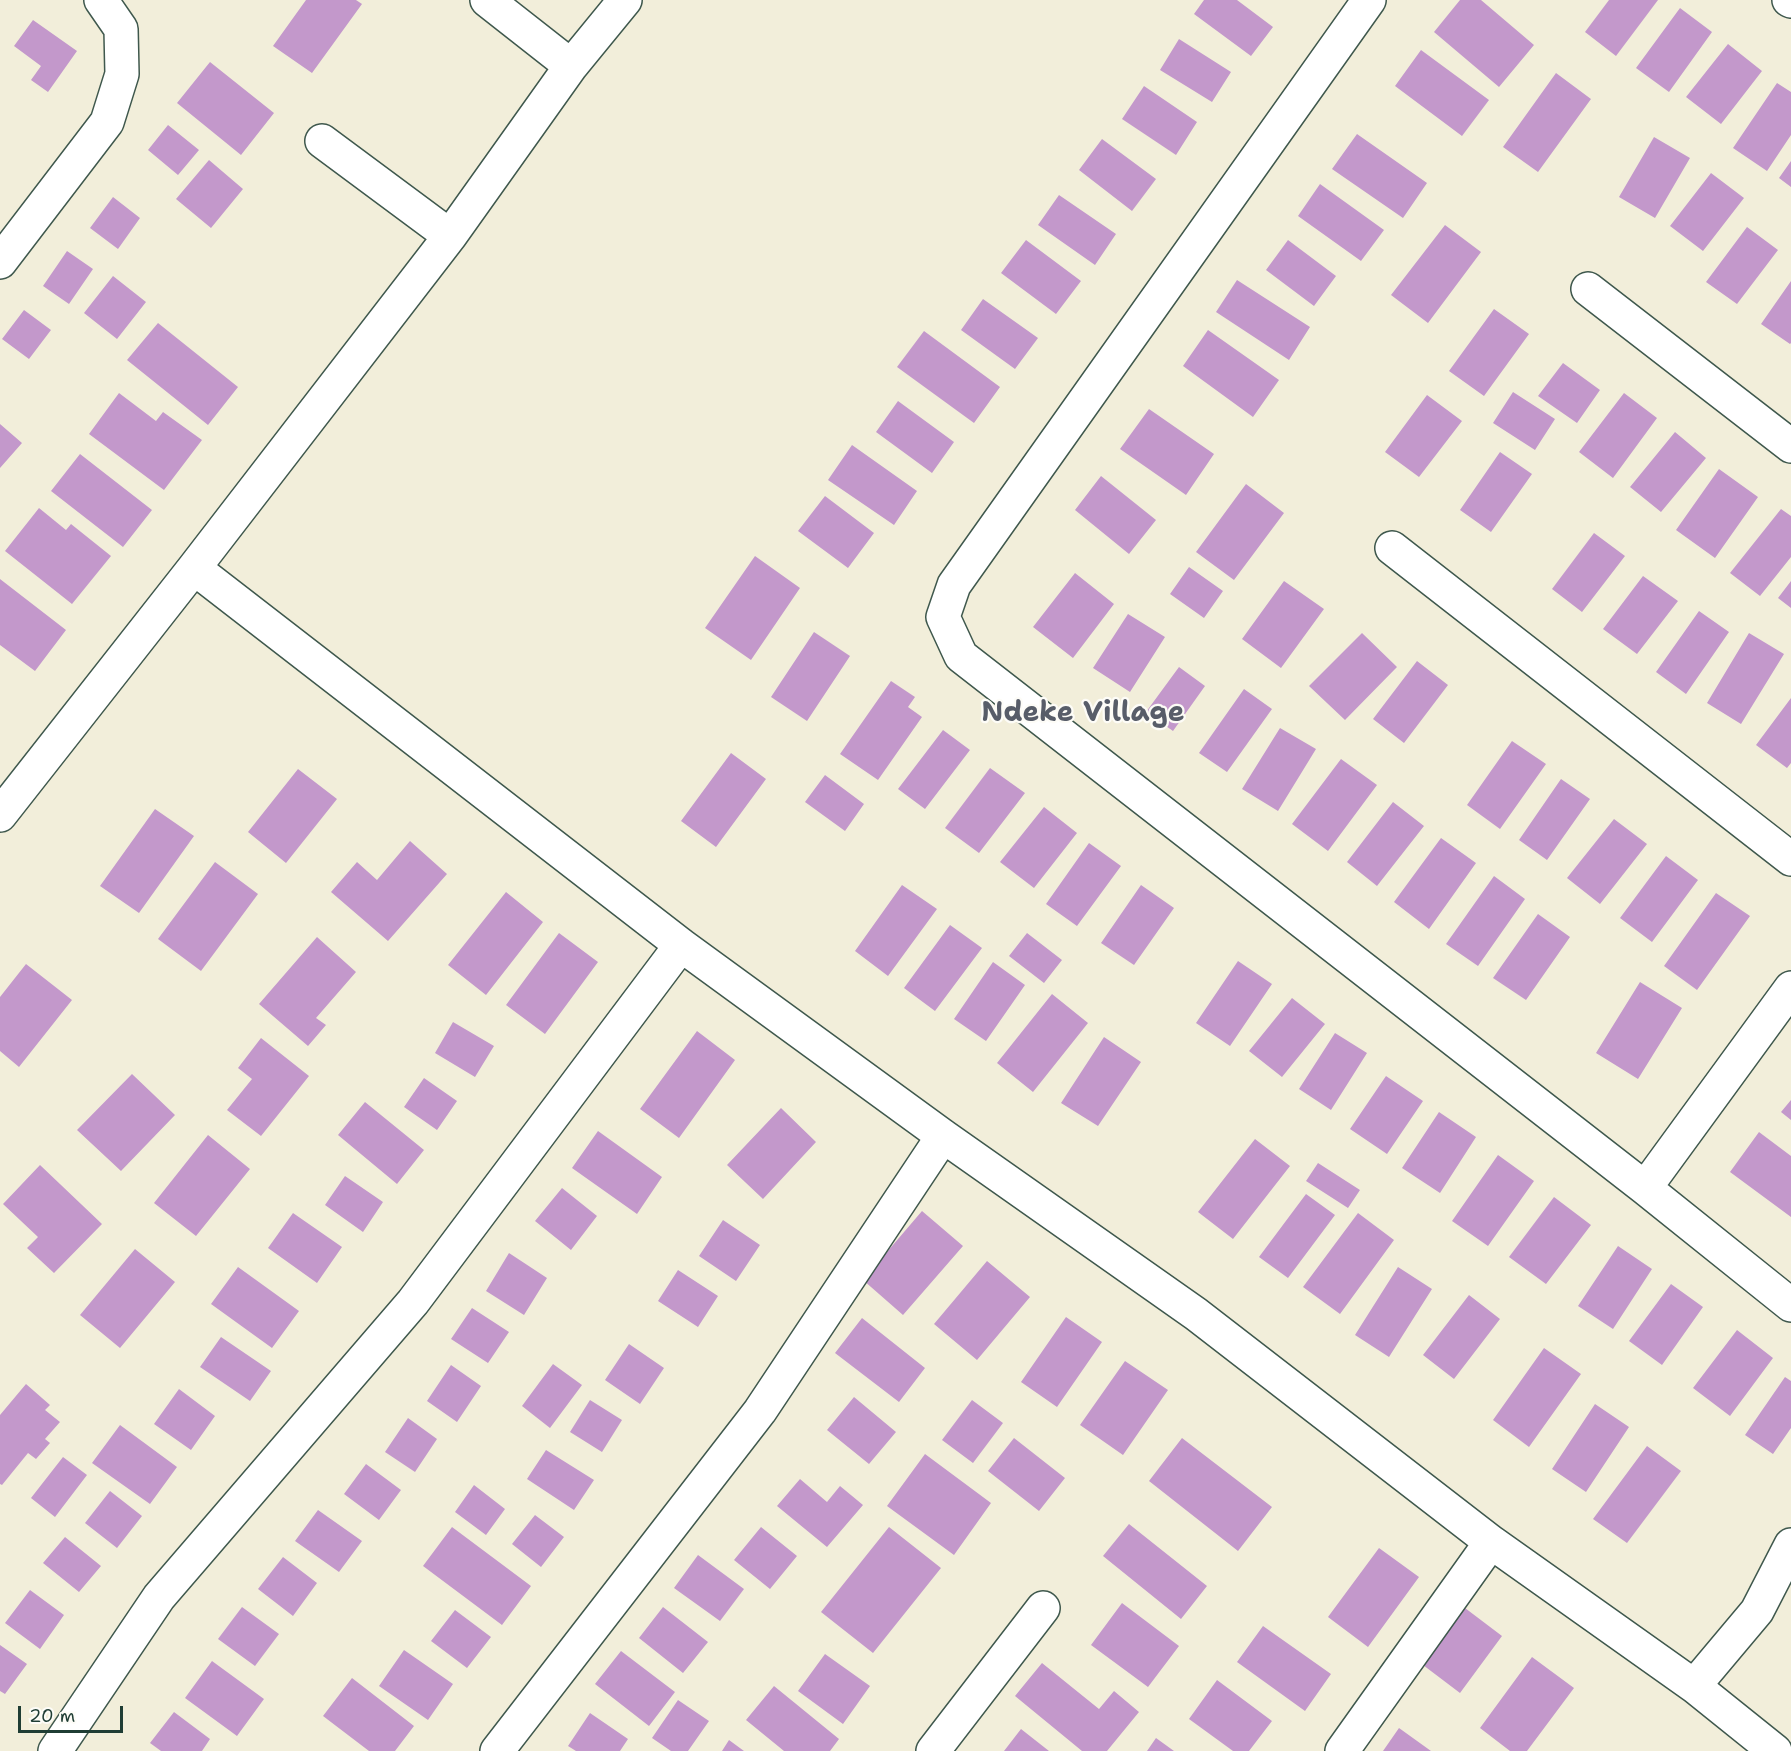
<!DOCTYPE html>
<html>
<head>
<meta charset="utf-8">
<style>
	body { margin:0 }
	#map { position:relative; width:1791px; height:1751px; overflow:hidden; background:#f2eeda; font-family:"Shantell Sans",sans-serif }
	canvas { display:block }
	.scale { position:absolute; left:18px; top:1706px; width:105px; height:27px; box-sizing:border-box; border:3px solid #1f3d34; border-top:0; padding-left:8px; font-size:18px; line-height:21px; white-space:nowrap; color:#1f3d34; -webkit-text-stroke:4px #fdfcf7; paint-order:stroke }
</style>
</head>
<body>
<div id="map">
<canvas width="1791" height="1751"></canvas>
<div class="scale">20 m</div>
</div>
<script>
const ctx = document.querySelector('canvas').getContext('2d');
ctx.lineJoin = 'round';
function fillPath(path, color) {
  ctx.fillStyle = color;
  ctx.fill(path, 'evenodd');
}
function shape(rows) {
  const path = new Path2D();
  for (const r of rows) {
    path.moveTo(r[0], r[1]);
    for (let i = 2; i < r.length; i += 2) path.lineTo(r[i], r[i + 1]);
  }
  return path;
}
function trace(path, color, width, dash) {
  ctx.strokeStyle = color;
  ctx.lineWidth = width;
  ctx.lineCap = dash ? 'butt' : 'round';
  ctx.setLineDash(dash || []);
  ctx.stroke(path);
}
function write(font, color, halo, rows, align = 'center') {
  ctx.font = font + ' "Shantell Sans",sans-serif';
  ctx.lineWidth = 4.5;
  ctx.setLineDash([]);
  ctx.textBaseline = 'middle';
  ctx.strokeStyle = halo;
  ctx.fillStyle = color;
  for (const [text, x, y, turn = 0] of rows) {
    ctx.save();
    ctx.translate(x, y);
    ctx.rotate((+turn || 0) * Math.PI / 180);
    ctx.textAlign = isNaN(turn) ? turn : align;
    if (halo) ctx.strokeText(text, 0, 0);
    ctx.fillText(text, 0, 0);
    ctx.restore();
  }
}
fillPath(shape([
	[306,0,356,0,362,4,312,73,273,46],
	[1204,0,1237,0,1273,27,1251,56,1194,14],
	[1460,0,1481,0,1534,45,1499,87,1434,32],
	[1609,0,1658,0,1616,56,1585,32],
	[1680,8,1712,32,1669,92,1636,68],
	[33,20,77,51,48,92,31,80,41,66,14,46],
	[1179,39,1231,72,1212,102,1160,70],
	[1728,44,1762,71,1721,124,1686,97],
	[1421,50,1489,100,1462,136,1395,86],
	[210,62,274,113,241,155,177,103],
	[1556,73,1591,99,1538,172,1503,147],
	[1777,83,1791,92,1791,135,1767,171,1733,148],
	[1144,86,1197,122,1176,155,1122,119],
	[168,125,199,150,178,175,148,150],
	[1357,134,1427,183,1403,218,1332,169],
	[1654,137,1690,158,1655,218,1619,197],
	[1102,139,1156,179,1132,211,1079,170],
	[209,160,243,189,211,228,176,199],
	[1791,161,1791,187,1779,178],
	[1711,173,1744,198,1703,251,1670,226],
	[1320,184,1384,230,1361,261,1298,216],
	[1059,195,1116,234,1095,265,1038,225],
	[113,197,140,218,118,249,90,228],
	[1445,225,1481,252,1428,323,1391,295],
	[1747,227,1778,250,1737,304,1706,282],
	[1026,240,1081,281,1056,314,1001,273],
	[1288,240,1336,276,1314,306,1266,270],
	[67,251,93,269,69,304,43,286],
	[113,276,146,302,117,339,84,313],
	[1237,280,1310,327,1289,360,1216,312],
	[1791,281,1791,343,1790,344,1761,324],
	[983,299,1038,338,1015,369,961,330],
	[1494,309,1529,334,1484,396,1449,371],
	[24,310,51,330,29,359,2,339],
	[158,323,238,387,208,425,127,360],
	[1208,330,1279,380,1253,417,1183,366],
	[924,331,1000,387,974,423,897,367],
	[1563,363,1600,390,1577,423,1538,396],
	[1513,392,1555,419,1535,450,1493,423],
	[119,393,156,421,163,412,202,440,164,490,89,434],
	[1624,393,1657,418,1613,478,1579,452],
	[1427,395,1462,421,1419,477,1385,452],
	[898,401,954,442,932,473,876,432],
	[1149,409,1214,454,1186,495,1120,449],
	[0,424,22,443,0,468],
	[1675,432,1706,458,1661,512,1630,487],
	[852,445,917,491,894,525,828,480],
	[1500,452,1532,474,1491,532,1460,510],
	[80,454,152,510,123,547,51,491],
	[1719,469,1758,497,1715,558,1676,530],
	[1101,476,1156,520,1129,554,1075,510],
	[1246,484,1284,513,1234,580,1196,552],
	[825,496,874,533,848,568,798,531],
	[39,508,66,530,71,524,111,556,72,604,5,551],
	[1781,509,1791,516,1791,557,1760,596,1730,573],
	[1594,533,1625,556,1582,612,1552,589],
	[755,556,800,588,751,660,705,628],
	[1189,567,1223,591,1204,618,1170,594],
	[1075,573,1114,604,1073,658,1033,627],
	[1643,576,1678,601,1637,654,1603,629],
	[0,579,66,630,35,671,0,645],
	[1284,581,1324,609,1281,668,1242,639],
	[1791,581,1791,608,1778,598],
	[1699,611,1729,632,1686,694,1656,672],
	[1128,614,1165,637,1130,692,1093,668],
	[814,632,850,656,807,721,771,697],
	[1362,633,1397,667,1345,720,1309,686],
	[1749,633,1784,654,1741,724,1707,703],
	[1417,661,1448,685,1404,743,1373,719],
	[1179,667,1205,686,1173,731,1146,712],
	[891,681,915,697,908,707,922,717,878,780,840,754],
	[1244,689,1272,709,1227,772,1199,753],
	[1791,698,1791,763,1787,768,1756,745],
	[1280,728,1316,749,1278,811,1242,789],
	[943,730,970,750,925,809,898,789],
	[1512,741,1546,764,1500,829,1467,805],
	[731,753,766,779,716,847,681,821],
	[1341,759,1377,785,1328,851,1292,824],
	[990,768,1025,793,979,853,945,828],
	[298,769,337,799,286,863,248,832],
	[825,775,864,804,845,831,805,802],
	[1561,779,1590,799,1547,860,1519,840],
	[1393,802,1424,826,1377,886,1347,862],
	[1044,807,1077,833,1034,888,1000,862],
	[155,809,194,836,139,913,100,886],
	[1614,819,1647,844,1600,904,1567,878],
	[1441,838,1476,863,1429,929,1394,902],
	[410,841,447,874,388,941,331,892,357,862,377,880],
	[1089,843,1121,866,1077,926,1046,904],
	[1666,856,1698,880,1652,942,1620,918],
	[215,862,258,894,201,971,158,939],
	[1494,876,1525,899,1478,966,1446,944],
	[902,885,937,909,888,976,855,951],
	[1141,885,1174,908,1134,965,1101,943],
	[506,892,543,922,486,995,448,965],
	[1716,893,1750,916,1697,990,1664,966],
	[1538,914,1570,937,1526,1000,1493,978],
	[950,925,982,948,935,1011,904,988],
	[559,933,598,962,545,1034,506,1005],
	[1027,933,1062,960,1044,983,1009,956],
	[317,937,356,972,316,1018,326,1025,308,1046,259,1004],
	[1238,961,1272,984,1230,1046,1196,1023],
	[993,962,1025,985,986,1041,954,1019],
	[26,964,72,1000,19,1067,0,1051,0,997],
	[1640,982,1682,1008,1638,1079,1596,1053],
	[1052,994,1088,1023,1033,1092,997,1063],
	[1292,998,1325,1024,1282,1077,1249,1051],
	[453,1022,494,1046,475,1077,435,1053],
	[697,1031,735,1060,679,1138,640,1109],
	[1335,1033,1367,1053,1331,1110,1299,1089],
	[1104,1037,1141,1062,1098,1126,1061,1103],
	[261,1038,309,1076,261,1136,227,1110,252,1079,238,1068],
	[132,1074,175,1115,121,1171,77,1130],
	[1386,1076,1423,1101,1387,1154,1350,1129],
	[424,1078,457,1101,437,1130,404,1107],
	[1791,1100,1791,1120,1781,1112],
	[365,1102,424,1150,397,1184,338,1135],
	[781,1108,816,1142,763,1199,727,1165],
	[1439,1112,1476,1137,1440,1193,1402,1168],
	[598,1131,662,1177,637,1214,572,1168],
	[1759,1132,1791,1156,1791,1217,1730,1172],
	[208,1135,250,1169,196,1236,154,1203],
	[1255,1139,1290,1166,1233,1239,1198,1212],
	[1498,1155,1534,1181,1488,1246,1452,1221],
	[1318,1163,1360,1190,1348,1208,1306,1181],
	[40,1165,102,1224,54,1273,27,1248,38,1237,3,1204],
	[345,1176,383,1202,363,1232,325,1205],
	[562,1188,597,1216,571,1250,535,1221],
	[1306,1194,1335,1215,1288,1278,1259,1257],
	[1554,1197,1591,1225,1546,1284,1509,1257],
	[922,1211,963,1246,903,1315,863,1280],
	[293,1213,342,1247,317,1283,268,1248],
	[1358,1213,1394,1240,1340,1314,1303,1287],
	[723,1220,760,1245,736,1281,699,1256],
	[1618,1246,1652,1269,1613,1329,1578,1306],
	[135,1249,175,1282,120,1348,80,1315],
	[509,1253,547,1278,524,1315,486,1291],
	[987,1261,1030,1297,977,1360,934,1324],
	[238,1267,299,1311,272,1348,211,1304],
	[1398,1267,1432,1289,1389,1357,1355,1335],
	[678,1270,718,1296,698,1327,658,1301],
	[1671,1284,1703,1307,1662,1365,1629,1341],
	[1469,1295,1500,1319,1454,1379,1423,1355],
	[472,1308,509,1332,488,1363,451,1339],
	[1066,1317,1102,1342,1057,1407,1021,1382],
	[862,1318,925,1368,899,1402,835,1353],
	[1737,1330,1773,1358,1730,1416,1693,1388],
	[221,1337,271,1371,250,1401,200,1367],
	[629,1344,664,1368,640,1404,605,1380],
	[1544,1348,1581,1374,1529,1447,1493,1420],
	[1125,1361,1168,1390,1123,1455,1080,1425],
	[553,1364,582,1385,550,1428,522,1406],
	[451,1365,481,1386,457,1422,427,1401],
	[1785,1377,1791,1381,1791,1428,1773,1454,1745,1435],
	[26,1384,50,1405,45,1410,60,1422,45,1439,50,1443,36,1459,28,1453,2,1485,0,1484,0,1415],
	[179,1389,215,1416,191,1450,154,1424],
	[854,1397,896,1432,869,1464,827,1430],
	[590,1400,622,1420,602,1452,570,1432],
	[972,1400,1003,1423,973,1463,942,1440],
	[1595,1404,1629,1427,1586,1492,1552,1469],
	[408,1418,437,1439,415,1472,385,1452],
	[120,1425,177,1467,150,1504,92,1463],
	[1014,1438,1065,1478,1039,1511,988,1471],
	[1182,1438,1272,1507,1238,1551,1149,1481],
	[1647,1446,1681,1471,1627,1543,1593,1519],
	[546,1450,594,1480,574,1510,527,1479],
	[925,1454,991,1503,954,1555,887,1506],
	[63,1457,87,1475,55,1517,31,1498],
	[366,1464,401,1490,379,1520,344,1494],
	[800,1479,827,1502,840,1486,863,1505,827,1547,777,1506],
	[474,1485,505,1509,486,1535,455,1512],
	[110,1491,142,1516,117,1548,85,1523],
	[318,1510,362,1541,339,1572,295,1541],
	[535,1515,564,1537,541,1567,512,1544],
	[1129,1524,1207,1586,1181,1619,1103,1556],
	[452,1527,531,1586,502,1625,423,1566],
	[761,1527,797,1556,770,1589,734,1560],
	[889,1527,941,1568,873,1653,821,1612],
	[65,1537,101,1566,79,1592,43,1563],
	[1379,1548,1419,1577,1368,1647,1328,1617],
	[698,1555,744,1589,720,1621,674,1588],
	[283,1557,317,1583,293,1616,258,1589],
	[30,1590,64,1615,40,1649,5,1623],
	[1122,1603,1179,1646,1148,1687,1091,1645],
	[242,1607,279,1634,255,1666,218,1639],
	[663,1607,708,1642,683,1673,639,1638],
	[1465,1608,1502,1636,1460,1693,1423,1665],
	[455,1610,491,1637,467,1668,431,1641],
	[1263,1626,1331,1674,1305,1711,1237,1662],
	[0,1645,27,1664,5,1694,0,1691],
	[404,1650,453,1684,428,1720,379,1686],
	[621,1651,675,1692,649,1726,595,1684],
	[825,1654,870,1686,843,1724,798,1691],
	[1532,1657,1574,1688,1527,1751,1510,1751,1480,1728],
	[212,1661,264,1699,237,1736,185,1698],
	[1042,1663,1099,1709,1114,1691,1139,1712,1107,1751,1082,1751,1015,1696],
	[352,1678,414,1726,395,1751,369,1751,323,1716],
	[1217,1680,1272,1721,1249,1751,1233,1751,1189,1719],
	[774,1686,839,1739,830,1751,784,1751,746,1720],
	[678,1700,709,1721,688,1751,671,1751,652,1738],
	[174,1712,210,1739,202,1751,161,1751,150,1743],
	[590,1713,628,1739,620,1751,576,1751,568,1746],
	[1399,1728,1431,1751,1383,1751],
	[1021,1729,1049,1751,1004,1751],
	[1156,1738,1174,1751,1147,1751],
	[729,1740,744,1751,722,1751]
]), '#c398cb');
const street = shape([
	[487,0,571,66],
	[1369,0,954,585,943,617,961,656,1645,1188,1791,1305],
	[1789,0,1791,1],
	[322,141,450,236],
	[0,262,107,122,122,74,121,29,101,0],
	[1588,289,1791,446],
	[1392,548,1791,859],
	[194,568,681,945,943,1136,1196,1314,1491,1542,1694,1686,1775,1751],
	[0,815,194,568,450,236,571,66,625,0],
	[1645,1188,1791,988],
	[1694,1686,1757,1611,1791,1545],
	[55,1751,159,1597,413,1302,681,945],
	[497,1751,760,1411,943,1136],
	[933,1751,1043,1608],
	[1342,1751,1491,1542]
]);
trace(street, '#3f584d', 36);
trace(street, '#fff', 33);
write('bold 28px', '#585d69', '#fdfcf7', [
	["Ndeke Village",1083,714]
]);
</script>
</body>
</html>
